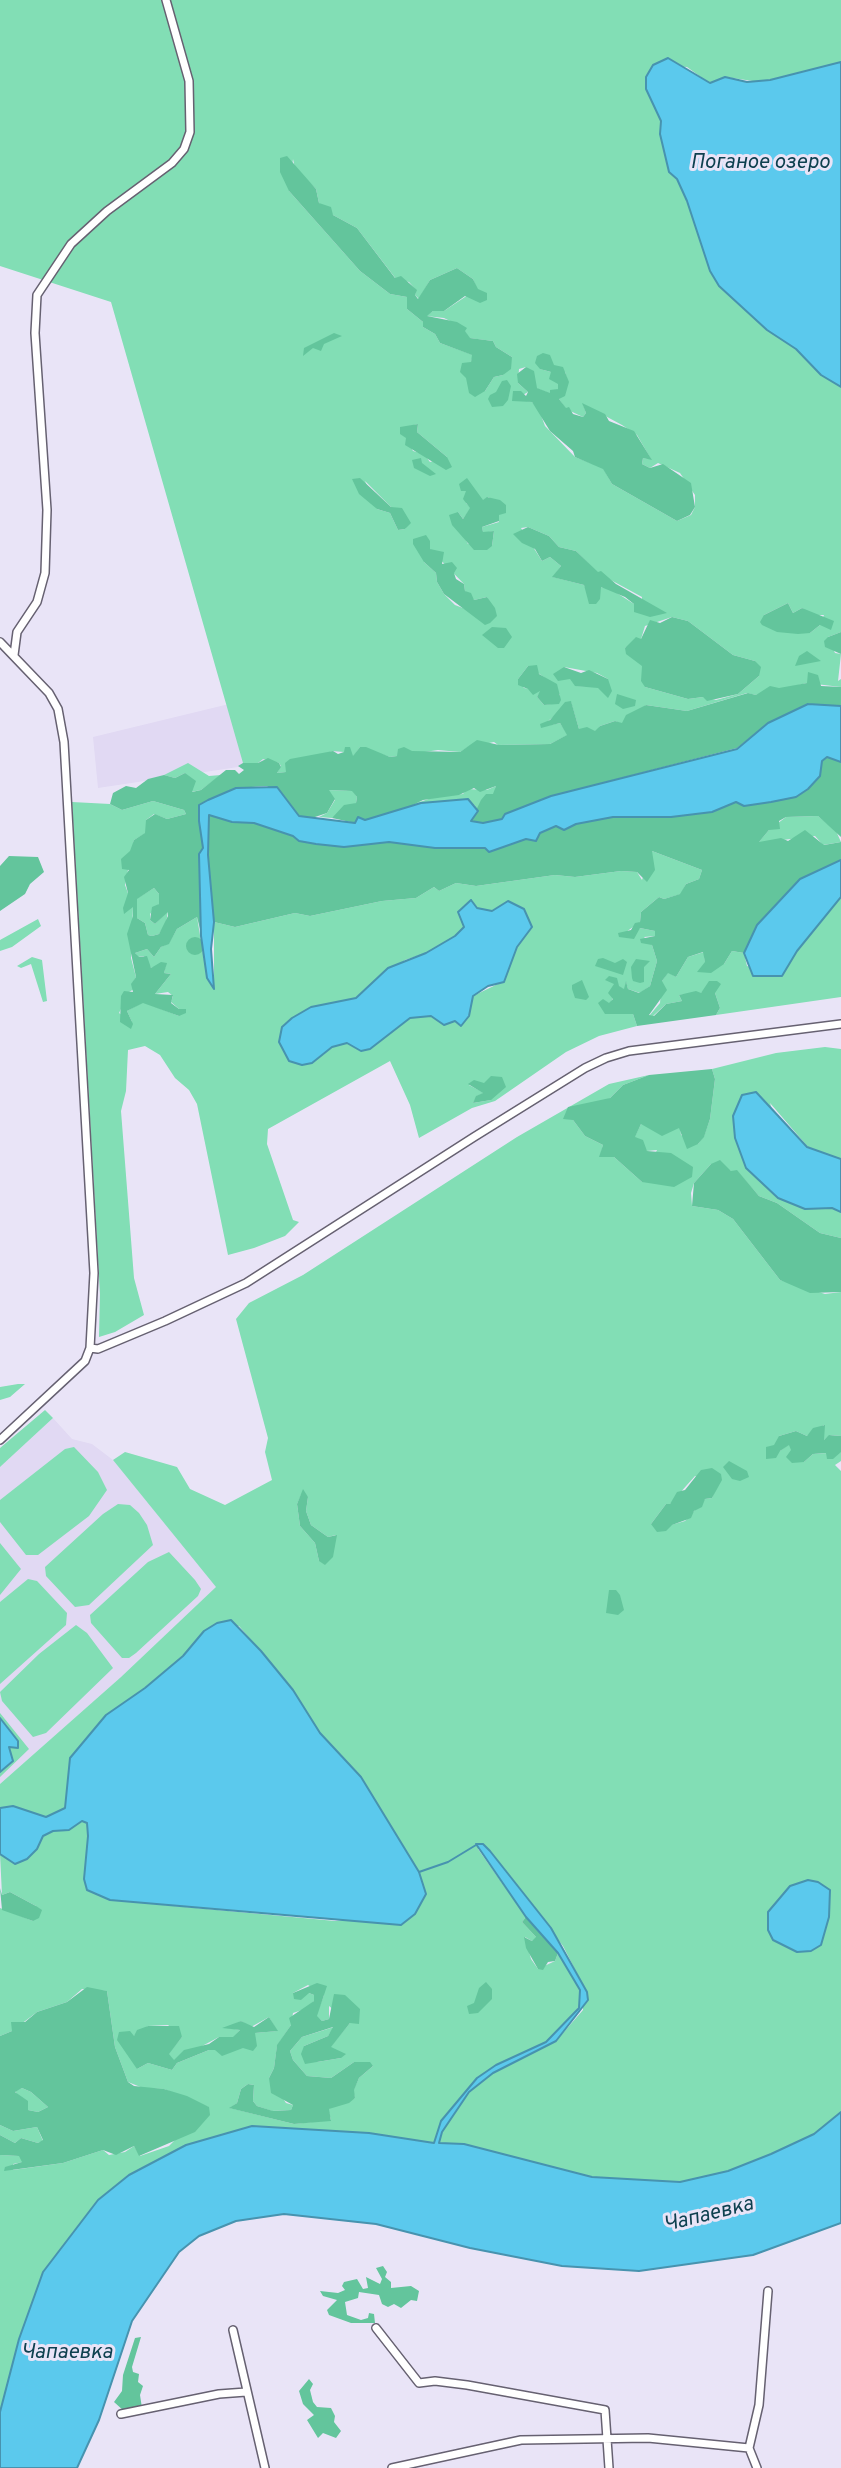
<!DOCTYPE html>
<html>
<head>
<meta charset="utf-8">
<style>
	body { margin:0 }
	canvas { display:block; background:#e9e4f7 }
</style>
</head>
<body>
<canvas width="841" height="2468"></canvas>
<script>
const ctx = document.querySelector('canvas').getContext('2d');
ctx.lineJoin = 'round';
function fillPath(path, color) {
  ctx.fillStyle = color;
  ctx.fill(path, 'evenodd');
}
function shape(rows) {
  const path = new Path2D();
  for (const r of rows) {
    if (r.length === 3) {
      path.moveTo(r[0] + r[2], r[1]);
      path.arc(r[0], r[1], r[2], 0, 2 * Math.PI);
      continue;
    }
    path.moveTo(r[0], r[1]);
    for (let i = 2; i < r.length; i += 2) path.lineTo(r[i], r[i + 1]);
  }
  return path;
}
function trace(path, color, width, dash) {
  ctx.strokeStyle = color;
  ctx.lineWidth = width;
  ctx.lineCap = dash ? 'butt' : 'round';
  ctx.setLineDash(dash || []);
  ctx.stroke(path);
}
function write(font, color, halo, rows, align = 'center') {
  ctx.font = font + ' Overpass,sans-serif';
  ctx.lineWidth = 6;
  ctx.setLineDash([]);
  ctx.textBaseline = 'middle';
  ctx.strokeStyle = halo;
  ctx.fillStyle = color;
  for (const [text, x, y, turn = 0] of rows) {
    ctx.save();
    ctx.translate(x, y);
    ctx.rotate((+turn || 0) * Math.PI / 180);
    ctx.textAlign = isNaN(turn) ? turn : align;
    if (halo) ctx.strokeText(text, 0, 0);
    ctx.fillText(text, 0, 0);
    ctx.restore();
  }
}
fillPath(shape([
	[497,639,525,724,98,788,93,737],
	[53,1418,72,1439,92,1444,113,1460,217,1587,121,1677,0,1784,0,1467]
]), '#e1d9f3');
fillPath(shape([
	[0,0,841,0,841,62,760,82,725,77,709,83,687,67,653,65,646,78,646,89,661,121,660,134,665,150,694,219,710,271,719,286,767,330,796,349,821,375,841,387,841,632,828,637,835,653,841,654,838,681,841,679,841,687,807,683,756,695,747,693,687,711,646,705,622,724,615,721,600,726,596,732,579,729,571,702,541,727,560,723,568,735,550,744,498,745,494,742,468,747,460,752,438,750,390,757,360,747,353,757,344,752,333,751,286,765,287,772,277,773,281,766,279,763,263,759,258,763,243,763,111,302,0,266],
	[293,159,295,168,316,189,319,203,333,215,357,228,396,279,409,282,416,290,415,295,419,299,430,280,457,268,473,279,477,289,444,311,433,311,426,316,444,318,462,327,469,338,493,341,496,347,512,357,503,375,494,377,485,391,471,362,473,355,440,343,435,334,423,327,423,322,407,309,407,297,390,294,360,271,289,191],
	[526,367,533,376,536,388,551,394,558,389,559,384,551,372,540,369,565,372,568,382,559,399,566,409,583,417,586,413,583,404,622,425,637,435,651,459,643,458,642,464,650,468,658,463,680,473,695,495,695,507,691,515,677,521,612,484,603,468,575,457,545,426,539,410,532,402,516,399,528,392,518,383,519,369],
	[418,424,417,432,447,457,430,462,424,454,413,451,406,438,410,426],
	[365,481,408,524,405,529,398,530,390,513,377,509],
	[466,490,483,501,488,497,494,500,499,522,482,527,483,533,494,531,492,546,468,544,462,533,458,512,463,519,471,508,466,503],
	[528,527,549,536,559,547,576,551,598,573,642,597,642,612,635,612,634,604,609,588,600,587,600,599,589,596,584,585,553,577,561,566,550,557,542,561,521,528],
	[430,541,430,549,464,584,465,591,474,600,487,597,490,604,468,610,455,605,444,594,437,582,436,573,424,562],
	[788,603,793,613,802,608,813,615,824,615,820,625,810,633,764,615],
	[672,617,688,621,733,655,755,661,759,676,738,694,716,700,703,697,688,699,645,687,643,666,625,648,641,639,645,626],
	[528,666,551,682,560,695,559,703,544,705,537,697,541,691,524,688,518,679],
	[564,667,597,673,608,679,608,687,576,686],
	[188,763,209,776,221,775,201,790,191,792,185,773,175,778,164,775],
	[496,786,494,795,478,811,474,805,421,803,407,806,435,797,463,794,467,789,487,790],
	[328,790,353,791,357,797,356,803,332,818,319,817,327,813,335,800],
	[153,801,184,810,186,814,167,819,154,814,146,820,146,833,134,840,125,885,133,907,131,958,136,977,132,984,134,989,129,992,119,1013,132,1022,127,1011,143,1002,179,1016,179,1009,171,1002,173,996,168,992,155,994,171,974,164,973,166,964,151,968,144,956,138,957,135,953,147,949,154,957,161,947,169,943,177,929,197,917,207,978,214,987,214,922,235,927,295,913,310,916,382,901,416,898,434,887,439,891,456,883,476,886,555,875,575,877,621,871,637,872,642,880,652,851,702,870,699,879,686,884,681,894,664,899,659,897,641,912,640,922,619,937,640,928,655,931,655,936,644,937,652,945,657,961,650,986,640,993,628,989,626,982,625,990,614,984,613,998,605,1014,633,1014,637,1026,599,1036,566,1052,495,1101,472,1108,419,1138,410,1105,390,1061,268,1129,267,1144,293,1220,299,1222,285,1236,254,1248,228,1255,197,1104,189,1090,175,1078,160,1055,145,1046,128,1050,126,1091,121,1111,134,1278,144,1315,115,1332,99,1337,100,1294,72,802,110,804,122,810],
	[471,900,477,908,492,912,508,901,531,927,517,947,504,981,473,996,469,1016,460,1026,455,1021,444,1025,431,1016,410,1018,370,1049,361,1051,348,1043,332,1047,323,1055,311,1007,356,998,405,960,426,953,455,936,464,927],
	[484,1083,491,1100,473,1103,477,1096,484,1093,469,1085],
	[818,816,836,831,841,842,823,845,815,836,758,843,769,830,786,817],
	[154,888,159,894,159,904,150,914,150,920,155,924,168,911,166,923,159,934,152,936,148,935,145,923,137,918,136,899],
	[841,897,841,997,716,1015,720,1008,715,993,707,988,701,993,679,995,682,1001,666,1004,653,1016,649,1016,660,1003,662,981,668,972,676,977,688,957,704,952,705,962,724,964,732,951,744,953,747,966,782,976,797,951],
	[38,919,41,926,12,947,0,951,0,940],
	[32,957,42,960,47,1001,43,1002,31,964,21,968,17,966],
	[825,1047,841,1049,841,1159,808,1147,770,1103,805,1209,832,1208,841,1212,841,1238,820,1233,777,1203,759,1196,737,1171,731,1171,711,1164,694,1183,691,1193,692,1206,718,1210,733,1219,780,1280,825,1294,841,1292,841,1436,830,1435,823,1441,824,1425,807,1436,796,1431,779,1436,780,1451,789,1444,804,1462,813,1454,841,1452,841,1461,835,1465,841,1471,841,2112,814,2134,771,2154,728,2171,680,2182,592,2177,464,2144,439,2143,442,2132,469,2092,493,2073,556,2041,583,2010,583,1985,563,1946,490,1851,478,1849,526,1917,522,1922,537,1938,532,1941,525,1937,531,1959,538,1969,555,1961,558,1953,580,1990,581,2003,571,2018,546,2042,496,2065,477,2078,441,2121,434,2143,369,2133,252,2126,186,2145,43,2272,19,2339,0,2412,0,2155,20,2156,23,2162,13,2164,13,2170,63,2163,103,2150,109,2155,125,2152,134,2146,140,2156,169,2146,208,2107,164,2089,143,2088,128,2082,115,2047,107,1991,82,1989,67,2002,37,2012,12,2031,0,2036,0,1908,33,1921,36,1906,10,1892,2,1895,0,1854,15,1864,27,1859,37,1849,43,1836,53,1831,69,1830,81,1821,87,1823,88,1836,84,1879,110,1900,335,1921,415,1914,426,1894,419,1872,361,1777,320,1733,293,1690,239,1626,204,1631,183,1656,145,1688,106,1715,65,1808,46,1817,13,1806,0,1808,0,1784,121,1677,216,1587,113,1460,125,1452,177,1467,190,1489,225,1505,272,1480,265,1452,268,1438,236,1319,249,1303,303,1275,517,1137,609,1084,649,1075,623,1085,610,1098,573,1120,585,1136,603,1145,600,1157,614,1157,642,1182,657,1150,647,1151,634,1138,641,1124,680,1128,681,1135,698,1144,704,1136,710,1119,715,1079,712,1069,776,1053],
	[695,1476,718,1484,712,1498,705,1499,685,1521,671,1525,651,1524,666,1504,670,1504],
	[301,1495,308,1497,306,1511,311,1525,328,1537,336,1535,319,1561,315,1543,300,1526,297,1504],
	[308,1985,324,1995,316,2016,322,2021,329,2019,329,2006,350,2023,330,2047,341,2058,317,2062,304,2046,328,2036,334,2027,302,2037,290,2051,293,2060,307,2076,331,2078,354,2062,373,2066,359,2078,353,2091,355,2098,328,2109,331,2120,294,2124,230,2108,237,2103,241,2089,248,2084,254,2085,253,2101,257,2106,272,2111,291,2110,293,2105,286,2103,269,2078,274,2068,277,2046,291,2025,293,2013,308,2008,314,2001,314,1995,309,1993,293,1993],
	[269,2017,277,2031,255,2033,243,2048,209,2050,177,2063,172,2070,148,2063,137,2069,134,2036,148,2026,168,2025,182,2037,168,2054,174,2061,219,2037,234,2037,240,2030,229,2028,241,2021,251,2027],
	[18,1384,25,1384,10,1397,0,1400,0,1387],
	[45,1410,53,1418,0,1467,0,1448],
	[74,1447,98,1472,107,1490,89,1516,38,1555,26,1555,0,1522,0,1500,65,1449],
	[118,1504,130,1505,139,1513,147,1525,153,1545,89,1605,75,1607,46,1576,45,1567,103,1514],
	[0,1543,21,1569,0,1595],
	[169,1552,195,1580,201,1589,198,1596,136,1653,129,1658,122,1658,91,1623,90,1615,148,1562],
	[28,1579,37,1581,67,1613,66,1625,0,1684,0,1602],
	[76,1625,87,1633,113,1668,46,1733,33,1737,2,1701,0,1692,39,1654],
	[0,1713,29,1749,0,1777,0,1772,13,1761,9,1746,18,1741,0,1718],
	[22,2088,31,2092,48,2107,38,2112,28,2110,15,2091],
	[0,2125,13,2131,37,2127,43,2141,38,2143,21,2138,15,2143,0,2135]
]), '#82deb5');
fillPath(shape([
	[287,156,316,189,319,203,331,207,333,215,357,228,395,278,401,276,417,290,415,295,418,299,430,280,457,268,473,279,478,289,487,293,487,300,480,303,465,296,444,311,433,311,427,316,457,322,467,328,465,331,470,338,493,341,496,347,512,357,511,369,503,375,494,377,485,391,475,397,469,393,466,378,460,372,462,363,471,362,472,355,440,343,435,334,423,327,423,322,407,309,407,297,390,294,360,271,289,191,280,172,280,158],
	[334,333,342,336,324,344,321,351,313,348,303,356,304,348],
	[543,353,550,355,554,365,563,367,569,382,565,396,559,399,566,408,569,407,573,414,583,417,586,413,582,403,605,414,609,421,634,431,652,460,643,458,642,464,650,468,663,464,691,483,695,507,690,515,677,521,612,484,603,469,575,457,573,451,550,431,532,402,512,401,513,391,521,391,526,396,528,392,518,383,517,374,526,367,534,371,537,388,550,393,550,390,558,389,558,384,549,379,551,372,540,369,535,363,537,356],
	[507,380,511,386,508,400,503,406,492,407,488,399,490,395,496,392,502,381],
	[418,424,417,432,447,457,452,467,446,470,405,445,406,438,400,434,400,427],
	[421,458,422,463,436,474,430,476,414,468,412,460],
	[360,478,391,507,402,508,411,523,405,529,398,530,390,513,377,509,359,494,352,479],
	[467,478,483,500,487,497,500,500,506,505,506,513,499,515,499,521,482,527,483,532,494,531,492,546,487,550,474,550,452,525,449,515,458,512,463,519,470,508,463,499,466,491,461,491,459,484],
	[528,527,549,536,559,547,576,551,598,572,601,571,616,584,667,613,650,617,634,612,634,604,625,597,601,587,600,599,596,604,589,604,584,585,552,577,561,566,550,557,542,561,535,549,522,543,513,534],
	[426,535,430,541,430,549,444,552,442,564,452,562,457,568,454,573,456,579,464,584,465,591,471,593,474,600,487,597,495,608,497,616,490,623,485,625,444,594,437,582,436,573,424,562,413,544,413,539],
	[788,603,793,613,802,608,834,621,831,630,820,625,810,633,798,634,777,632,762,625,760,622,764,615],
	[672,617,688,621,733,655,755,661,761,667,759,676,738,694,707,701,703,697,688,699,645,687,641,681,642,666,626,654,625,648,636,637,641,639,650,620,660,623],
	[492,627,506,628,512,637,504,648,498,648,482,635],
	[841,632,841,654,825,647,824,641,828,637],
	[807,651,821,661,795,666,799,656],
	[537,665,539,674,557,684,561,700,559,704,544,705,537,697,540,691,533,695,528,689,518,685,518,679,528,666],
	[564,667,581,673,589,670,608,679,612,691,608,698,598,688,575,686,570,679,558,681,553,674],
	[808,672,818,675,821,686,841,687,841,706,808,704,768,723,737,748,551,796,505,814,502,819,482,823,471,821,481,800,486,794,493,794,496,786,480,792,474,788,459,795,423,800,401,811,355,823,332,818,344,805,356,803,357,797,352,791,329,790,335,799,327,813,309,819,299,816,285,797,267,786,236,788,208,800,199,821,203,848,199,854,201,933,197,917,177,929,169,944,161,947,154,957,147,949,135,953,139,957,147,956,151,968,161,962,167,963,164,973,171,974,155,994,173,995,171,1003,179,1009,186,1009,186,1013,179,1016,143,1003,127,1011,133,1024,131,1029,120,1022,121,996,124,991,133,992,131,984,136,977,127,934,133,916,133,907,124,914,123,908,128,893,124,877,129,870,122,869,121,859,130,851,134,840,145,833,146,820,155,814,167,819,186,814,184,810,153,801,122,810,110,804,113,793,126,786,136,788,148,779,164,775,175,778,185,773,196,781,192,792,201,790,226,770,235,770,239,774,244,770,238,766,243,763,258,763,268,758,279,763,281,767,277,773,286,772,285,763,290,759,333,751,338,754,344,752,345,747,350,747,353,756,360,747,366,747,390,757,397,756,398,749,404,747,412,751,460,752,477,740,499,745,550,744,567,735,560,723,541,728,540,724,550,720,565,702,571,701,579,729,587,727,595,731,600,726,615,721,622,723,626,715,646,705,687,711,748,693,756,695,770,686,779,688,807,683],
	[154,888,159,894,159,904,152,907,150,920,155,924,168,912,168,916,159,934,152,936,148,935,145,923,137,918,137,899],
	[617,694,636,700,635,706,623,709,615,704],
	[827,757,841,762,841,837,818,816,786,817,779,821,780,829,769,830,759,842,781,838,788,841,805,830,824,845,841,842,841,860,800,879,757,925,744,953,732,951,724,964,711,973,697,972,705,962,703,952,688,957,676,977,668,973,662,981,667,990,649,1015,654,1016,666,1004,682,1001,679,995,696,991,701,993,709,981,717,981,721,984,715,993,720,1008,716,1015,637,1026,633,1014,605,1014,598,1003,603,999,609,1003,613,999,608,993,614,984,605,980,609,976,617,978,619,986,624,989,626,981,628,989,639,993,650,986,657,961,652,945,641,943,640,939,655,936,655,931,640,928,634,939,619,937,618,933,631,930,635,923,640,922,641,912,659,897,664,899,680,894,686,884,699,879,702,870,652,851,655,870,647,882,637,872,621,871,575,877,555,875,476,886,456,883,439,891,434,887,416,898,382,901,310,916,295,913,235,927,214,922,208,855,209,815,232,822,254,823,293,836,299,841,316,844,344,847,389,842,435,848,485,848,489,852,526,839,536,841,540,833,556,826,564,830,576,824,614,817,671,817,712,812],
	[9,856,38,857,44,872,30,884,25,894,0,911,0,866],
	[195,946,9],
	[603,958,615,963,623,959,627,962,623,975,595,966,598,959],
	[636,959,650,961,644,967,644,982,640,983,633,981,632,978,631,967],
	[582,980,589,997,586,1000,575,998,572,989,572,985],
	[712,1069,715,1079,710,1119,704,1137,698,1144,687,1149,679,1128,662,1136,641,1124,635,1137,643,1140,647,1151,671,1153,693,1167,692,1177,674,1187,642,1182,614,1157,599,1157,603,1145,585,1136,573,1120,563,1119,568,1107,610,1098,623,1085,649,1075],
	[491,1076,502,1077,506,1087,491,1100,473,1103,476,1096,483,1093,468,1084,474,1080,484,1083],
	[720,1160,731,1171,737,1170,759,1196,777,1203,820,1233,841,1238,841,1292,810,1293,780,1280,733,1219,718,1210,692,1206,694,1183,711,1164],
	[825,1425,824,1440,829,1435,841,1436,841,1452,833,1459,827,1459,826,1453,813,1454,804,1462,792,1463,786,1457,791,1450,789,1445,780,1451,776,1458,766,1459,766,1447,774,1445,779,1436,796,1431,807,1436,813,1428],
	[729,1461,747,1471,749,1477,740,1481,732,1479,723,1467],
	[712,1468,721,1474,722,1480,712,1498,705,1499,702,1507,694,1511,691,1518,672,1525,666,1531,657,1532,651,1524,666,1504,670,1504,677,1492,685,1490,701,1470],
	[303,1489,308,1497,306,1511,311,1525,328,1537,337,1535,333,1557,325,1565,319,1561,315,1543,300,1526,297,1504],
	[609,1590,616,1590,620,1595,624,1610,618,1615,606,1613],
	[0,1888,2,1895,10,1892,36,1906,42,1910,39,1918,33,1921,2,1910],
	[526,1917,558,1953,555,1961,548,1962,543,1970,538,1969,526,1948,524,1937,532,1941,536,1937,522,1922],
	[486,1982,492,1989,492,1999,478,2013,469,2014,467,2006,474,2003,479,1988],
	[317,1983,327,1986,317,2016,322,2021,329,2019,334,1994,345,1995,360,2009,359,2024,350,2023,331,2047,346,2054,341,2058,305,2064,301,2054,304,2046,328,2036,333,2027,302,2037,290,2051,293,2060,307,2076,331,2078,354,2062,370,2062,373,2066,359,2078,354,2090,355,2098,349,2103,329,2109,331,2121,294,2124,229,2108,237,2103,241,2089,248,2084,254,2085,253,2101,257,2106,273,2111,291,2110,293,2105,271,2093,269,2078,274,2068,277,2045,291,2025,289,2018,314,2001,314,1995,309,1993,301,2000,294,1999,293,1993],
	[87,1987,107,1991,115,2047,128,2082,134,2086,164,2089,187,2096,209,2107,210,2115,195,2132,139,2156,134,2146,116,2155,103,2150,63,2163,4,2171,5,2167,22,2162,19,2156,0,2155,0,2135,15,2143,21,2138,38,2143,43,2140,37,2127,13,2131,0,2125,0,2036,12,2031,11,2022,25,2022,37,2012,67,2002],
	[22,2088,31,2092,48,2107,38,2112,28,2110,28,2101,15,2092],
	[269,2017,278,2031,255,2033,257,2046,253,2051,243,2048,222,2056,215,2050,209,2050,177,2063,172,2070,148,2063,137,2069,117,2040,119,2032,130,2031,134,2036,137,2030,148,2026,179,2026,182,2037,169,2054,174,2060,184,2050,209,2044,219,2037,233,2037,240,2030,222,2028,241,2021,254,2027],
	[383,2266,387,2272,385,2277,391,2282,391,2288,411,2286,419,2291,417,2301,411,2300,401,2308,394,2304,388,2307,382,2304,379,2295,359,2292,358,2298,345,2302,347,2315,361,2320,368,2318,369,2313,374,2314,375,2323,351,2323,329,2315,327,2310,337,2300,323,2296,320,2291,338,2293,345,2290,342,2286,344,2282,357,2279,363,2289,368,2288,366,2277,380,2284,382,2279,376,2268],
	[141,2337,132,2367,133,2372,139,2374,138,2382,143,2386,140,2395,142,2408,124,2411,114,2402,122,2391,123,2375,135,2338],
	[309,2379,313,2384,310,2390,313,2402,317,2407,331,2408,335,2416,334,2422,341,2431,336,2438,323,2433,318,2438,307,2420,314,2415,303,2404,299,2391]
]), '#63c59c');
const water = shape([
	[668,58,710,83,725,77,747,82,770,80,841,62,841,387,821,375,796,349,767,330,719,286,710,271,687,201,677,179,669,172,660,134,661,121,646,89,646,77,653,65,668,58],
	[808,704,841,706,841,762,827,757,822,761,820,776,808,789,796,797,771,802,744,806,736,802,712,812,671,817,613,817,576,824,564,830,556,826,540,833,536,841,526,839,489,852,485,848,435,848,389,842,344,847,316,844,299,841,293,836,254,823,232,822,209,815,208,855,214,922,211,949,214,989,207,978,201,936,199,854,203,848,199,821,199,805,208,800,236,788,277,787,299,816,355,823,358,817,365,820,421,803,468,799,478,811,471,821,483,823,502,819,505,814,551,796,737,749,768,723,808,704],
	[841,860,841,897,797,951,782,976,753,976,744,953,757,925,800,879,841,860],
	[471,900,477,908,492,911,508,901,524,909,532,927,517,947,504,982,488,986,473,996,469,1016,461,1026,455,1021,444,1025,431,1016,410,1018,370,1049,361,1051,347,1043,332,1047,312,1063,302,1065,289,1061,279,1042,282,1027,292,1018,311,1007,356,998,388,968,426,953,455,936,464,927,458,912,471,900],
	[756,1092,807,1147,841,1159,841,1212,832,1208,805,1209,778,1198,746,1168,735,1138,733,1116,742,1095,756,1092],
	[231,1620,261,1651,293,1690,320,1733,361,1777,419,1872,426,1894,415,1914,401,1925,110,1900,87,1890,84,1879,88,1836,87,1823,82,1821,69,1830,53,1831,43,1836,37,1849,27,1859,15,1864,0,1854,0,1808,13,1806,46,1817,65,1808,70,1758,106,1715,145,1688,183,1656,204,1631,217,1623,231,1620],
	[0,1718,18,1741,18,1748,9,1747,13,1761,0,1772,0,1718],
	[476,1844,483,1844,490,1851,551,1928,587,1992,588,2000,556,2041,493,2073,469,2092,442,2132,439,2143,464,2144,592,2177,680,2182,728,2171,771,2154,814,2134,841,2112,841,2223,753,2255,639,2271,562,2266,470,2248,376,2224,284,2214,236,2221,199,2236,179,2252,132,2321,99,2420,77,2468,0,2468,0,2412,19,2339,43,2272,98,2200,129,2175,186,2145,252,2126,369,2133,434,2143,441,2121,477,2078,496,2065,546,2042,579,2008,580,1990,558,1953,526,1917,476,1844],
	[808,1880,818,1882,830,1890,829,1917,821,1945,811,1951,797,1952,773,1940,768,1930,768,1912,790,1886,808,1880]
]);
fillPath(water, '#5bc9ed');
trace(water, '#4793af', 2);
trace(shape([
	[419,1872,448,1862,476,1845]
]), '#4793af', 2);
const minor = shape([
	[0,642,49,693,58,709,64,742,94,1273,90,1348,85,1361,0,1440],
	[14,655,17,632,37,602,45,573,47,510,35,333,37,295,71,244,107,211,172,163,184,149,190,132,189,81,166,0],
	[90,1348,98,1349,165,1321,246,1283,474,1137,585,1068,606,1058,629,1051,841,1024],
	[376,2328,419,2383,435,2381,467,2385,605,2410,609,2468],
	[233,2330,265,2468],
	[121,2414,219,2394,246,2392],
	[392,2468,521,2440,648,2438,749,2448],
	[757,2468,749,2448,759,2405,768,2291]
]);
trace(minor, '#666171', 10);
trace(minor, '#fff', 7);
write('italic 21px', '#0e404f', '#e9e4f7', [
	["Поганое озеро",760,164],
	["Чапаевка",709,2216,-14],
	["Чапаевка",67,2354]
]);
</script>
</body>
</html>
